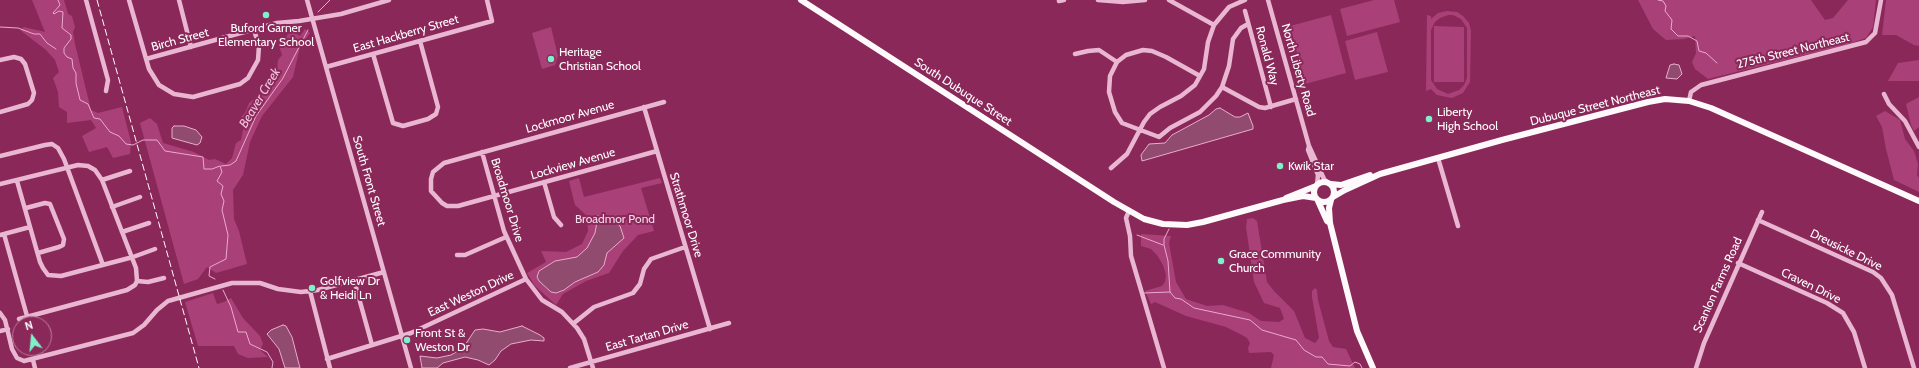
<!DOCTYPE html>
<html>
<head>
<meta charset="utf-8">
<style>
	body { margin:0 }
	#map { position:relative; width:1919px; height:368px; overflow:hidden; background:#8b285a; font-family:Cabin,sans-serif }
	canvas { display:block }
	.north { position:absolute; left:12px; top:316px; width:40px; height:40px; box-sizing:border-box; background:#8b285a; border:1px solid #b97e9c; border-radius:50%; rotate:344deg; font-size:11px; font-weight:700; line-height:16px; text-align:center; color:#fff }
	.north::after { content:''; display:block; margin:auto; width:14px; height:18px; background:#7df1c8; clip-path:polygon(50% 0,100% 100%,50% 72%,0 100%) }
</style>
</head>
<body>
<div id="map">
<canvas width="1919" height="368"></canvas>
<div class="north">N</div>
</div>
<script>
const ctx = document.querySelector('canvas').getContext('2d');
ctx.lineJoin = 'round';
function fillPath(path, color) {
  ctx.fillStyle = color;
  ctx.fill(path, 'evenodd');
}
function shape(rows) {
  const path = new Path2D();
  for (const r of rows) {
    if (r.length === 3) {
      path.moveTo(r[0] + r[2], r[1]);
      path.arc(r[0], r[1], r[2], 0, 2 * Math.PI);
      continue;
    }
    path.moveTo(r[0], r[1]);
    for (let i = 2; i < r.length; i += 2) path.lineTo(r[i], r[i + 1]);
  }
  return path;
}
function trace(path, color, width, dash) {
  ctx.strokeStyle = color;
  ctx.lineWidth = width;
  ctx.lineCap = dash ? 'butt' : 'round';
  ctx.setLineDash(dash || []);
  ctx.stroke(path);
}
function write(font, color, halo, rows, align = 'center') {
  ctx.font = font + ' Cabin,sans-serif';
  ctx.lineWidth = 4;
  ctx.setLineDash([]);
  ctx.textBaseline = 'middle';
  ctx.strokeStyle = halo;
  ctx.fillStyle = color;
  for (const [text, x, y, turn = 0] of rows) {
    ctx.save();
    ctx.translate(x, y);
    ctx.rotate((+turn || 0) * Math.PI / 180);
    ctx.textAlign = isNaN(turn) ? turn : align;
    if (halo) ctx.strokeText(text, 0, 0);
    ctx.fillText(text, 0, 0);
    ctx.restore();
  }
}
fillPath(shape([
	[32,0,64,0,68,14,72,16,75,27,73,32,75,44,91,110,98,113,122,107,131,142,130,154,113,158,107,147,89,152,82,136,96,128,91,120,67,123,67,112,59,107,58,92,53,78,59,72,55,60,46,50,20,30,24,27,45,32],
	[1374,0,1394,0,1400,22,1347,36,1340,9],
	[1638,0,1811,0,1825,20,1833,18,1848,0,1876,0,1873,27,1866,38,1845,45,1708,79,1695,69,1692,62,1696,53,1695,36,1684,39,1666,40,1653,29],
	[1886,0,1919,0,1919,46,1914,45,1896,35,1882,35],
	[1447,11,1457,12,1463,16,1469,23,1471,31,1470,82,1463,93,1452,98,1437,95,1431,89,1426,91,1427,15,1431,16,1431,19,1438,13],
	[1453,15,1461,19,1467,28,1467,78,1464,85,1459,90,1448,94,1437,89,1431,80,1431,30,1435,22,1440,18,1448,15],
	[1331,15,1346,73,1305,84,1290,26],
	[1434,26,1464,27,1464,82,1434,82],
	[551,27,558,56,555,65,542,69,532,33],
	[305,29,310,33,300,47,293,77,262,116,250,142,243,175,233,190,234,219,239,231,247,264,216,273,207,267,198,279,184,284,140,123,150,118,157,124,163,143,194,152,209,160,215,159,226,164,232,158,236,143,241,140,244,125,239,119,245,113,249,103,276,81,278,60,282,55,279,46,289,33,293,32,300,36],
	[1377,32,1388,72,1355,80,1345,41],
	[1919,60,1919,81,1888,81,1898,63],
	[1919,97,1919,127,1914,131,1911,125,1906,104],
	[1885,111,1900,120,1905,139,1914,151,1918,164,1917,175,1919,178,1919,192,1894,180,1886,149,1882,127,1876,116],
	[579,178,584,197,660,178,662,183,641,188,654,231,638,235,623,251,609,273,586,281,563,294,556,305,535,286,527,273,546,262,541,251,566,252,582,244,588,231,587,216,575,205,569,181],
	[1253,218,1257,221,1267,282,1274,291,1294,311,1305,338,1315,343,1319,338,1312,297,1312,291,1315,288,1317,290,1318,300,1329,341,1333,347,1346,349,1355,368,1271,368,1274,355,1271,352,1249,353,1248,348,1250,343,1247,338,1242,335,1226,327,1186,316,1155,302,1151,304,1145,291,1162,286,1165,282,1166,275,1163,265,1157,255,1151,249,1141,246,1141,234,1171,236,1169,243,1176,282,1186,299,1207,306,1223,305,1249,313,1261,321,1279,322,1284,319,1280,308,1264,303,1254,282,1246,227,1247,219],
	[213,293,217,304,224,302,231,298,243,318,260,336,263,344,260,350,268,357,248,358,238,354,234,346,198,346,185,302]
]), '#a94077');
const water = shape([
	[1674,64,1679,65,1682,74,1677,79,1666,78,1670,65,1674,64],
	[1220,108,1235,117,1240,117,1248,113,1253,126,1253,129,1142,161,1141,155,1149,144,1165,143,1172,135,1209,115,1216,109,1220,108],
	[174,126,184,126,196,130,202,137,200,143,197,145,172,138,172,128,174,126],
	[598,216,612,219,620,226,624,238,607,253,604,265,598,272,575,282,564,290,556,293,551,292,539,281,537,277,539,271,555,261,577,257,587,248,595,233,598,216],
	[283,325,286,326,292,337,300,368,285,368,279,349,267,334,271,330,283,325],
	[522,326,540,335,544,338,544,341,531,340,511,344,501,351,495,360,489,365,478,360,465,357,443,363,437,368,422,368,420,356,437,358,451,355,463,348,475,330,483,329,500,332,522,326]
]);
fillPath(water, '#904b6e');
trace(water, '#eaabcd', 1);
trace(shape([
	[58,0,60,5,53,13,54,14,59,11,63,12,62,28,71,35,71,39,64,48,64,53,67,57,72,59,73,68,76,73,76,83,80,100,88,104,94,118,100,119,110,132,119,136,126,144,133,145,143,140,157,140,165,151,203,157,204,169,212,169,220,166,222,172,217,181,223,186,221,194,224,201,222,210,228,235,226,259,210,267,209,276,215,279],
	[1658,0,1663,1,1666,6,1665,11,1672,20,1671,29,1678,36,1688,36,1697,41,1699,51,1706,53,1717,63],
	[318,12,330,0],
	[0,27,18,28,34,34,40,34,47,43,56,49],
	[221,166,230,165,236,161,256,116,283,78,308,30],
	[1169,229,1164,239,1164,245,1168,261,1170,292,1175,298,1181,299,1194,308,1250,320,1262,330,1296,340,1304,350,1316,357,1322,357,1328,364,1350,366,1355,362,1360,364,1362,368],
	[1137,235,1163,245],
	[223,290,231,307,238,332,246,332,250,344,267,352,273,362,272,368],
	[1144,293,1170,292]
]), '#eaabcd', 1);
trace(shape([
	[86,0,108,80,106,91],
	[129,0,149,69,159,85,174,94,193,97,240,84,248,78,258,60,259,46,254,30],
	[179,0,191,47],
	[307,0,411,368],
	[1098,0,1123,2,1145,0],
	[1169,0,1214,25],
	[1268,0,1309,146,1324,179,1328,183],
	[1059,1,1064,0],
	[1245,11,1271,107],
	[373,54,393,123,403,126,428,119,436,114,438,107,420,41],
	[1075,54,1088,51,1099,50,1117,62],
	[146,59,277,23,299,21,341,14,389,0],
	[0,60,14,57,21,59,25,64,34,93,32,100,28,104,0,112],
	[326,67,492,21,487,0],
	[1200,76,1166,57,1152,51,1143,50,1126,55,1117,62,1110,76,1109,92,1115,112,1122,123,1159,137,1170,128,1200,112,1216,96,1222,87,1229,66,1233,39,1241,28,1248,24],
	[1222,87,1259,107,1265,108,1296,99],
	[1884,94,1889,104,1905,121,1919,147],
	[1689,101,1691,92,1701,85,1866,42,1875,33,1881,0],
	[644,107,710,329],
	[1309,146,1308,150,1318,175,1317,185],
	[657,151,458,206,447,206,442,203,431,191,431,179,433,172,444,163,664,102],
	[482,152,504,231,526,279,542,300,562,312,577,328,584,339,593,368],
	[0,156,45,145,52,144,58,148,64,159,103,265],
	[1438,158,1458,226],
	[1111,168,1127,154,1144,122,1150,114,1160,107,1181,96,1195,85,1204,69,1208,42,1214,25,1229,7,1245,0],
	[102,180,130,171],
	[17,181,40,262,43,268,48,275,61,276,133,257,155,249],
	[544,182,554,217,561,225],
	[0,184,78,165,88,166,95,170,102,180,136,268,137,281],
	[112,207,140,197],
	[26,208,45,203,50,204,64,239,63,245,59,247,38,253],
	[1129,211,1126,218,1130,236,1131,256,1164,368],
	[1758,220,1873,272,1881,278,1892,295,1914,368],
	[122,232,149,223],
	[4,234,27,316],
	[0,235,30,227],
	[457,255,465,255,506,237],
	[1738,263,1827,303,1843,313,1854,332,1865,368],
	[354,280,372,345],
	[310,291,330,368],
	[0,313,5,320,12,349,17,358,24,361,133,333,144,325,157,310,168,301,232,283,260,283,278,289,301,292,318,290,384,272],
	[19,319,127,290,135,285,137,281,148,282,164,278],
	[574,323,594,307,633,293,640,284,644,269,651,259,685,247],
	[0,331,8,329],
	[327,359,411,333,526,279],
	[33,360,35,368],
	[570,368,729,323],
	[1696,368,1704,343,1762,212]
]), '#e9b7d1', 4.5);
trace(shape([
	[801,0,1114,202,1144,219,1163,224,1187,225,1203,222,1283,200,1303,196,1316,198],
	[1324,192,10],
	[1331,184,1341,185,1370,175],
	[1333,197,1345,190,1380,174,1502,140,1648,102,1665,99,1689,101,1711,108,1919,201],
	[1286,198,1316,186],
	[1331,200,1329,208,1330,223,1357,331,1373,368],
	[1318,201,1327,221,1330,223]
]), '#fefafc', 6);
trace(shape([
	[97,0,199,368]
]), '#fff', 1, [7, 3]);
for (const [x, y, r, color] of [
	[266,15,4,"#7df1c8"],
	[551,59,4,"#7df1c8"],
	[1429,119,4,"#7df1c8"],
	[1280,166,4,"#7df1c8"],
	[1221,261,4,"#7df1c8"],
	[312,288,4,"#7df1c8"],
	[407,340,4,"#7df1c8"]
]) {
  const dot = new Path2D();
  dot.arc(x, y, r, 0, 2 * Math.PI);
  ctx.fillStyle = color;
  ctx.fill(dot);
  trace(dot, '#8b285a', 1.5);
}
write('12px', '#fff', '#8b285a', [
	["Buford Garner",266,28,"center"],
	["Elementary School",266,42,"center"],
	["Heritage",559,52],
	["Christian School",559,66],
	["Liberty",1437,112],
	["High School",1437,126],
	["Kwik Star",1288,166],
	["Grace Community",1229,254],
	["Church",1229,268],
	["Golfview Dr",320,281],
	["& Heidi Ln",320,295],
	["Front St &",415,333],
	["Weston Dr",415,347]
], 'left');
write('12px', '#fff', '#8b285a', [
	["East Hackberry Street",406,34,-16],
	["Birch Street",180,40,-15],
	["275th Street Northeast",1793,51,-14],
	["Ronald Way",1267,56,75],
	["North Liberty Road",1298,70,74],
	["South Dubuque Street",963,92,33],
	["Dubuque Street Northeast",1595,106,-14],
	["Lockmoor Avenue",570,117,-16],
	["Lockview Avenue",573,164,-16],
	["South Front Street",369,181,74],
	["Broadmoor Drive",507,200,73],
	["Strathmoor Drive",686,215,73],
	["Dreusicke Drive",1846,250,26],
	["Scanlon Farms Road",1718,285,-66],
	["Craven Drive",1811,286,26],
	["East Weston Drive",471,294,-25],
	["East Tartan Drive",647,336,-16]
]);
write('12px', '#f7dbea', '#8b285a', [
	["Broadmor Pond",615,219]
]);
write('italic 13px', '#f0c2db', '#8b285a', [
	["Beaver Creek",260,98,-59]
]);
</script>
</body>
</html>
